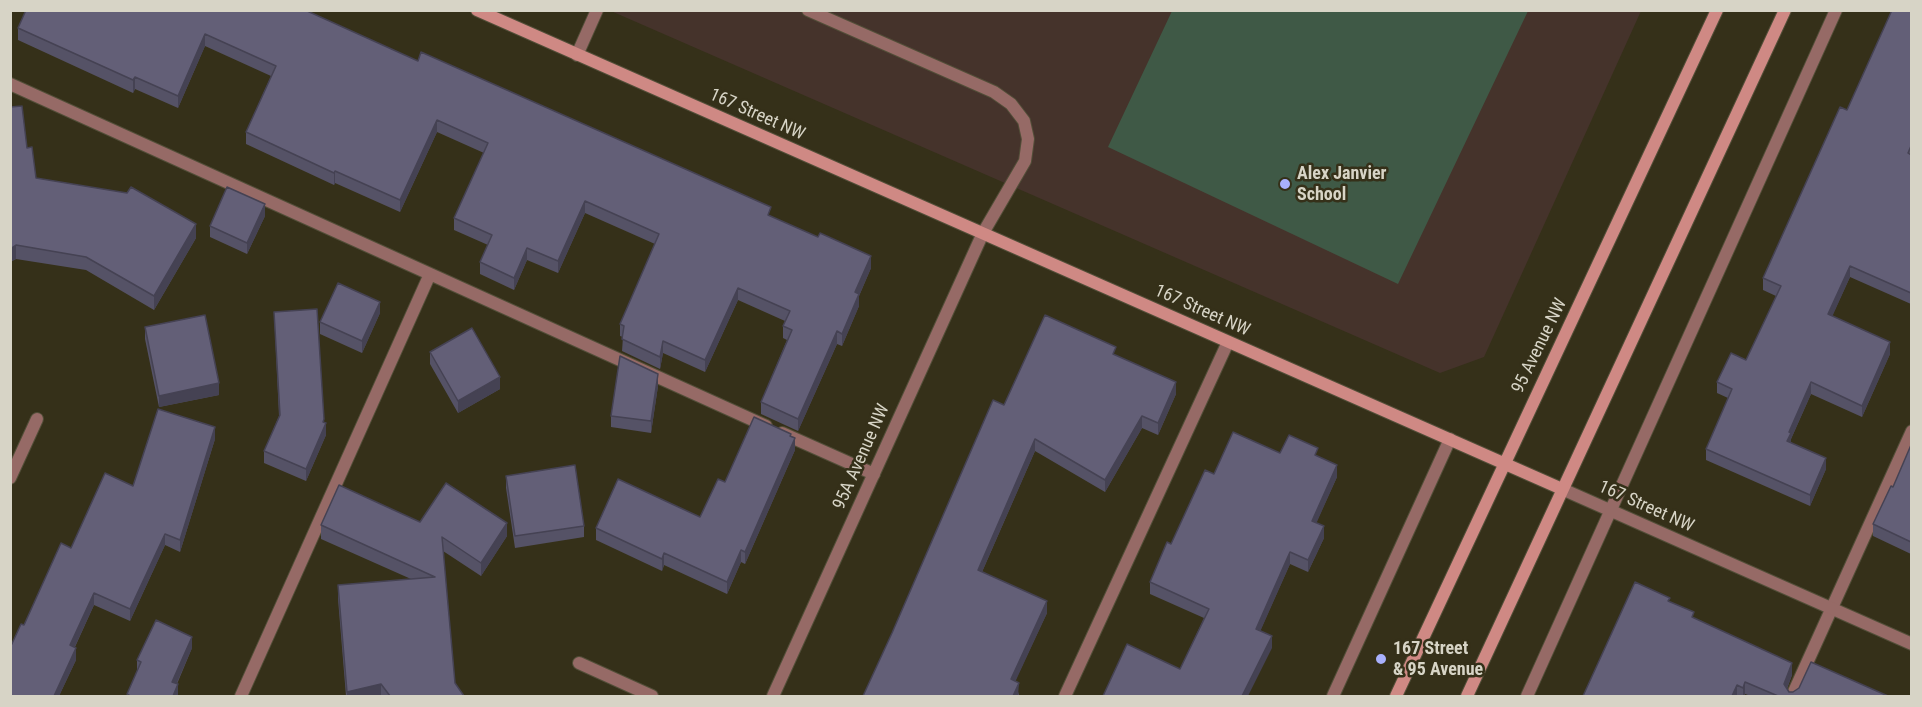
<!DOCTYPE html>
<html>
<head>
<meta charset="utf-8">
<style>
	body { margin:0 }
	#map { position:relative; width:1922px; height:707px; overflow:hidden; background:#353019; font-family:"Roboto Condensed",sans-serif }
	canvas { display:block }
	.frame { position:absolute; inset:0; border:12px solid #d7d4c6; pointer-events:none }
</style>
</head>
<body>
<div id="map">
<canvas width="1922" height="707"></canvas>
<div class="frame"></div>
</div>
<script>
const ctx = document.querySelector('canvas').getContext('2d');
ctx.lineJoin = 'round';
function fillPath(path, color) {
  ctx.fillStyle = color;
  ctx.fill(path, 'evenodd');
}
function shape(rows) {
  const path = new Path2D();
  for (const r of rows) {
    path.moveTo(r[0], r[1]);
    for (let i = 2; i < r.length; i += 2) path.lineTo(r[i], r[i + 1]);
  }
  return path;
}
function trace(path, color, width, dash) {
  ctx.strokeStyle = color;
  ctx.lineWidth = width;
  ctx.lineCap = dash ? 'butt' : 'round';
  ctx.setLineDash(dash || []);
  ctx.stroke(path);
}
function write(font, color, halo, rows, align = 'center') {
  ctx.font = font + ' "Roboto Condensed",sans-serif';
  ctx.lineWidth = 5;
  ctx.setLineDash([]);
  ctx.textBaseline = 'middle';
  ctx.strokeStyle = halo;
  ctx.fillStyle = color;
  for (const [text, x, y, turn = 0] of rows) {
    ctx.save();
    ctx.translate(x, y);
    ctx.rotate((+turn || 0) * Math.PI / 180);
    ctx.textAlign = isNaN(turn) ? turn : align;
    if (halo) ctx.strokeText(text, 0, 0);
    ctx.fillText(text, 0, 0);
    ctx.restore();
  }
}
fillPath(shape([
	[611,11,1641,11,1484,357,1440,373]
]), '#45332b');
fillPath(shape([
	[1172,11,1172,10,1528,11,1398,284,1108,147]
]), '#3f5946');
const lane = shape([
	[808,10,994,92,1011,104,1024,121,1028,139,1025,161,983,233],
	[577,55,597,10],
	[10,84,766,426],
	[782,433,874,474],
	[241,696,430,274],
	[1065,696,1228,342],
	[1792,696,1912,431]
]);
const street = shape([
	[10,478,37,419],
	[1562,489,1912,644],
	[579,663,652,696],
	[773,696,983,233],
	[1333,696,1450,439],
	[1527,696,1836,10]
]);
const secondary = shape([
	[477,10,1562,489],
	[1396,696,1717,10],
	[1467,696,1785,10]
]);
trace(lane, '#524e38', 14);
trace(street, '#524e38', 14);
trace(secondary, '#524e38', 14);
trace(lane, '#966a66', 12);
trace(street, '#966a66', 12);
trace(secondary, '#cf8984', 12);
fillPath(shape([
	[26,10,418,61,771,216,871,268,859,296,859,306,842,346,837,344,798,431,761,414,761,402,787,340,783,338,783,326,785,321,738,300,705,372,663,353,660,369,622,351,623,337,620,336,620,324,655,244,585,213,558,273,527,260,514,290,480,274,480,262,488,245,454,230,454,218,484,153,437,132,400,212,335,183,334,185,246,144,246,132,271,76,205,46,178,108,135,89,133,93,18,40,18,28],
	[1911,10,1911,304,1850,277,1832,316,1890,354,1862,417,1811,394,1791,439,1791,442,1826,469,1810,506,1706,460,1706,449,1728,398,1717,393,1717,382,1746,360,1776,296,1763,290,1763,278,1847,110],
	[27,148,36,178,196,238,154,310,86,270,16,259,10,262],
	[265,216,247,254,210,237,210,226],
	[274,312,324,423,326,435,306,481,264,463,264,451,279,416],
	[380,313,362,353,320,334,320,322],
	[145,327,219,395,159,407,145,339],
	[430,352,500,389,458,413,430,364],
	[1116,355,1176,394,1158,435,1142,428,1105,492,1035,451,982,572,1047,613,1015,681,1019,695,1018,696,863,696,892,633,1004,405],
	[658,386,651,433,611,427,611,416],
	[791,437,795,450,745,564,741,562,727,594,664,565,662,571,596,540,596,528,700,517,725,482],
	[215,439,180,552,165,545,130,621,94,605,75,647,76,660,59,696,10,696,24,625,71,548,133,486],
	[1911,445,1911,554,1873,536,1873,524,1893,487],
	[1280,453,1318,457,1337,477,1316,523,1324,538,1308,572,1290,564,1260,631,1272,648,1180,669,1204,618,1150,594,1150,582,1171,544,1214,474],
	[506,476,584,526,584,537,515,548,506,488],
	[420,522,507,536,481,576,443,551,455,683,464,696,346,696,338,599,338,585,411,579,321,539,321,525],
	[1670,602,1694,618,1792,675,1787,689,1789,692,1888,696,1751,696,1745,694,1744,696,1583,696],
	[192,648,177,684,178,696,127,696,127,694,137,671,137,660]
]), '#555266');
fillPath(shape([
	[205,34,205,46,178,108,178,96],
	[135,77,135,89,133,93,133,80],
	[437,120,437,132,400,212,400,200],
	[335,171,335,183,334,185,334,173],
	[585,201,585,213,558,273,558,261],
	[265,204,265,216,247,254,247,243],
	[196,224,196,238,154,310,154,296],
	[16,245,16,259,10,262,10,249],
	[527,248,527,260,514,290,514,278],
	[871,256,871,268,859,296,859,306,842,346,842,334,855,292],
	[1850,266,1850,277,1828,326,1828,314],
	[738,288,738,300,705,372,705,360],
	[380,302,380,313,362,353,362,341],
	[837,331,837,344,798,431,798,419],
	[663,341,663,353,660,369,660,357],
	[1890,342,1890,354,1862,417,1862,406],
	[658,374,658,386,651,433,651,421],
	[500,377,500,389,458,413,458,401],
	[1176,382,1176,394,1158,435,1158,423],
	[1811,382,1811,394,1791,439,1791,444,1787,441,1789,432],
	[219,383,219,395,159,407,159,396],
	[1142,416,1142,428,1105,492,1105,480],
	[324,419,324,428,326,423,326,435,306,481,306,469],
	[215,427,215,439,180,552,180,540],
	[795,438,795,450,745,564,745,552],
	[1035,439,1035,451,978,581,978,570],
	[1826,458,1826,469,1810,506,1810,495],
	[1337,465,1337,477,1312,533,1312,521],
	[507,523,507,536,481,576,481,563],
	[1324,526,1324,538,1308,572,1308,560],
	[165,534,165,545,130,621,130,609],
	[741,550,741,562,727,594,727,582],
	[1290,552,1290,564,1256,641,1256,629],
	[664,553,664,565,662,571,662,559],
	[94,593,94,605,70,657,70,645],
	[1047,601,1047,613,1011,691,1011,679],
	[1272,636,1272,648,1248,696,1242,696],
	[192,637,192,648,172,694,172,682],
	[76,648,76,660,59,696,54,696],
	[1792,663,1792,675,1784,696,1784,684],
	[1745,682,1745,694,1744,696,1743,696,1743,688],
	[1019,683,1018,696,1013,696],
	[178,684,178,696,173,696],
	[381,684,381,696,347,696,347,692],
	[1737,685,1737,696,1732,696]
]), '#454253');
const building = shape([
	[26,10,305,10,418,61,421,52,771,207,768,215,818,237,820,233,871,256,855,292,859,294,842,334,837,331,798,419,761,402,792,330,783,326,790,311,738,288,705,360,663,341,660,357,622,339,624,326,620,324,659,234,585,201,558,261,527,248,514,278,480,262,492,235,454,218,488,143,437,120,400,200,335,171,334,173,246,132,276,66,205,34,178,96,135,77,133,80,18,28,26,10],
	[1892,10,1911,10,1911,146,1908,153,1911,155,1911,293,1850,266,1828,314,1890,342,1862,406,1811,382,1789,432,1791,433,1787,441,1826,458,1810,495,1706,449,1732,389,1717,382,1731,353,1746,360,1781,286,1763,278,1840,107,1847,110,1892,10],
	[22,106,27,148,32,147,36,178,127,193,131,187,196,224,154,296,86,257,16,245,10,249,10,107,22,106],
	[227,187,265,204,247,243,210,226,227,187],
	[338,283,380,302,362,341,320,322,338,283],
	[317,309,324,419,323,422,326,423,306,469,264,451,280,415,274,312,317,309],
	[205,315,219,383,159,396,145,327,205,315],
	[1045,315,1116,347,1113,354,1176,382,1158,423,1142,416,1105,480,1035,439,978,570,1047,601,1011,679,1019,683,1013,696,863,696,892,633,993,400,1004,405,1045,315],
	[472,328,500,377,458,401,430,352,472,328],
	[620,356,658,374,651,421,611,416,620,356],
	[158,409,215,427,180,540,165,534,130,609,94,593,70,645,76,648,54,696,10,696,10,648,21,624,24,625,61,543,71,548,105,473,133,486,158,409],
	[754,417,791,434,790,436,795,438,745,552,741,550,727,582,664,553,662,559,596,528,618,479,700,517,718,479,725,482,754,417],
	[1233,432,1280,453,1289,435,1318,448,1315,455,1337,465,1312,521,1324,526,1308,560,1290,552,1256,629,1272,636,1242,696,1103,696,1127,644,1180,669,1209,609,1150,582,1167,542,1171,544,1205,470,1214,474,1233,432],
	[1911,445,1911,542,1873,524,1891,486,1893,487,1911,445],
	[575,465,584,526,515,536,506,476,575,465],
	[446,483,507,523,481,563,442,537,455,683,464,696,390,696,381,684,347,692,338,585,435,577,321,525,339,485,420,522,446,483],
	[1635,582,1670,598,1668,601,1694,612,1692,617,1792,663,1784,684,1789,692,1793,692,1799,688,1811,662,1888,696,1778,696,1745,682,1743,688,1737,685,1732,696,1583,696,1635,582],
	[156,620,192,637,172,682,178,684,173,696,128,696,129,695,127,694,141,662,137,660,156,620]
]);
fillPath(building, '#635f77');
trace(building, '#454253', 1.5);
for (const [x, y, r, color] of [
	[1285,184,6,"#a8b0fc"],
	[1381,659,6,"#a8b0fc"]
]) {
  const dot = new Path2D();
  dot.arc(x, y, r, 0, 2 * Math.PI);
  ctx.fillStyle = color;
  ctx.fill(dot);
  trace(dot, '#353019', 2);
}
write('18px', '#d7d4c6', '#353019', [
	["167 Street NW",757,115,24],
	["167 Street NW",1202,311,24],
	["95 Avenue NW",1540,346,-64],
	["95A Avenue NW",862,457,-66],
	["167 Street NW",1646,507,24]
]);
write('bold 18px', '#d7d4c6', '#353019', [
	["Alex Janvier",1297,174],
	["School",1297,195],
	["167 Street",1393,649],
	["& 95 Avenue",1393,670]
], 'left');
</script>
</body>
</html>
